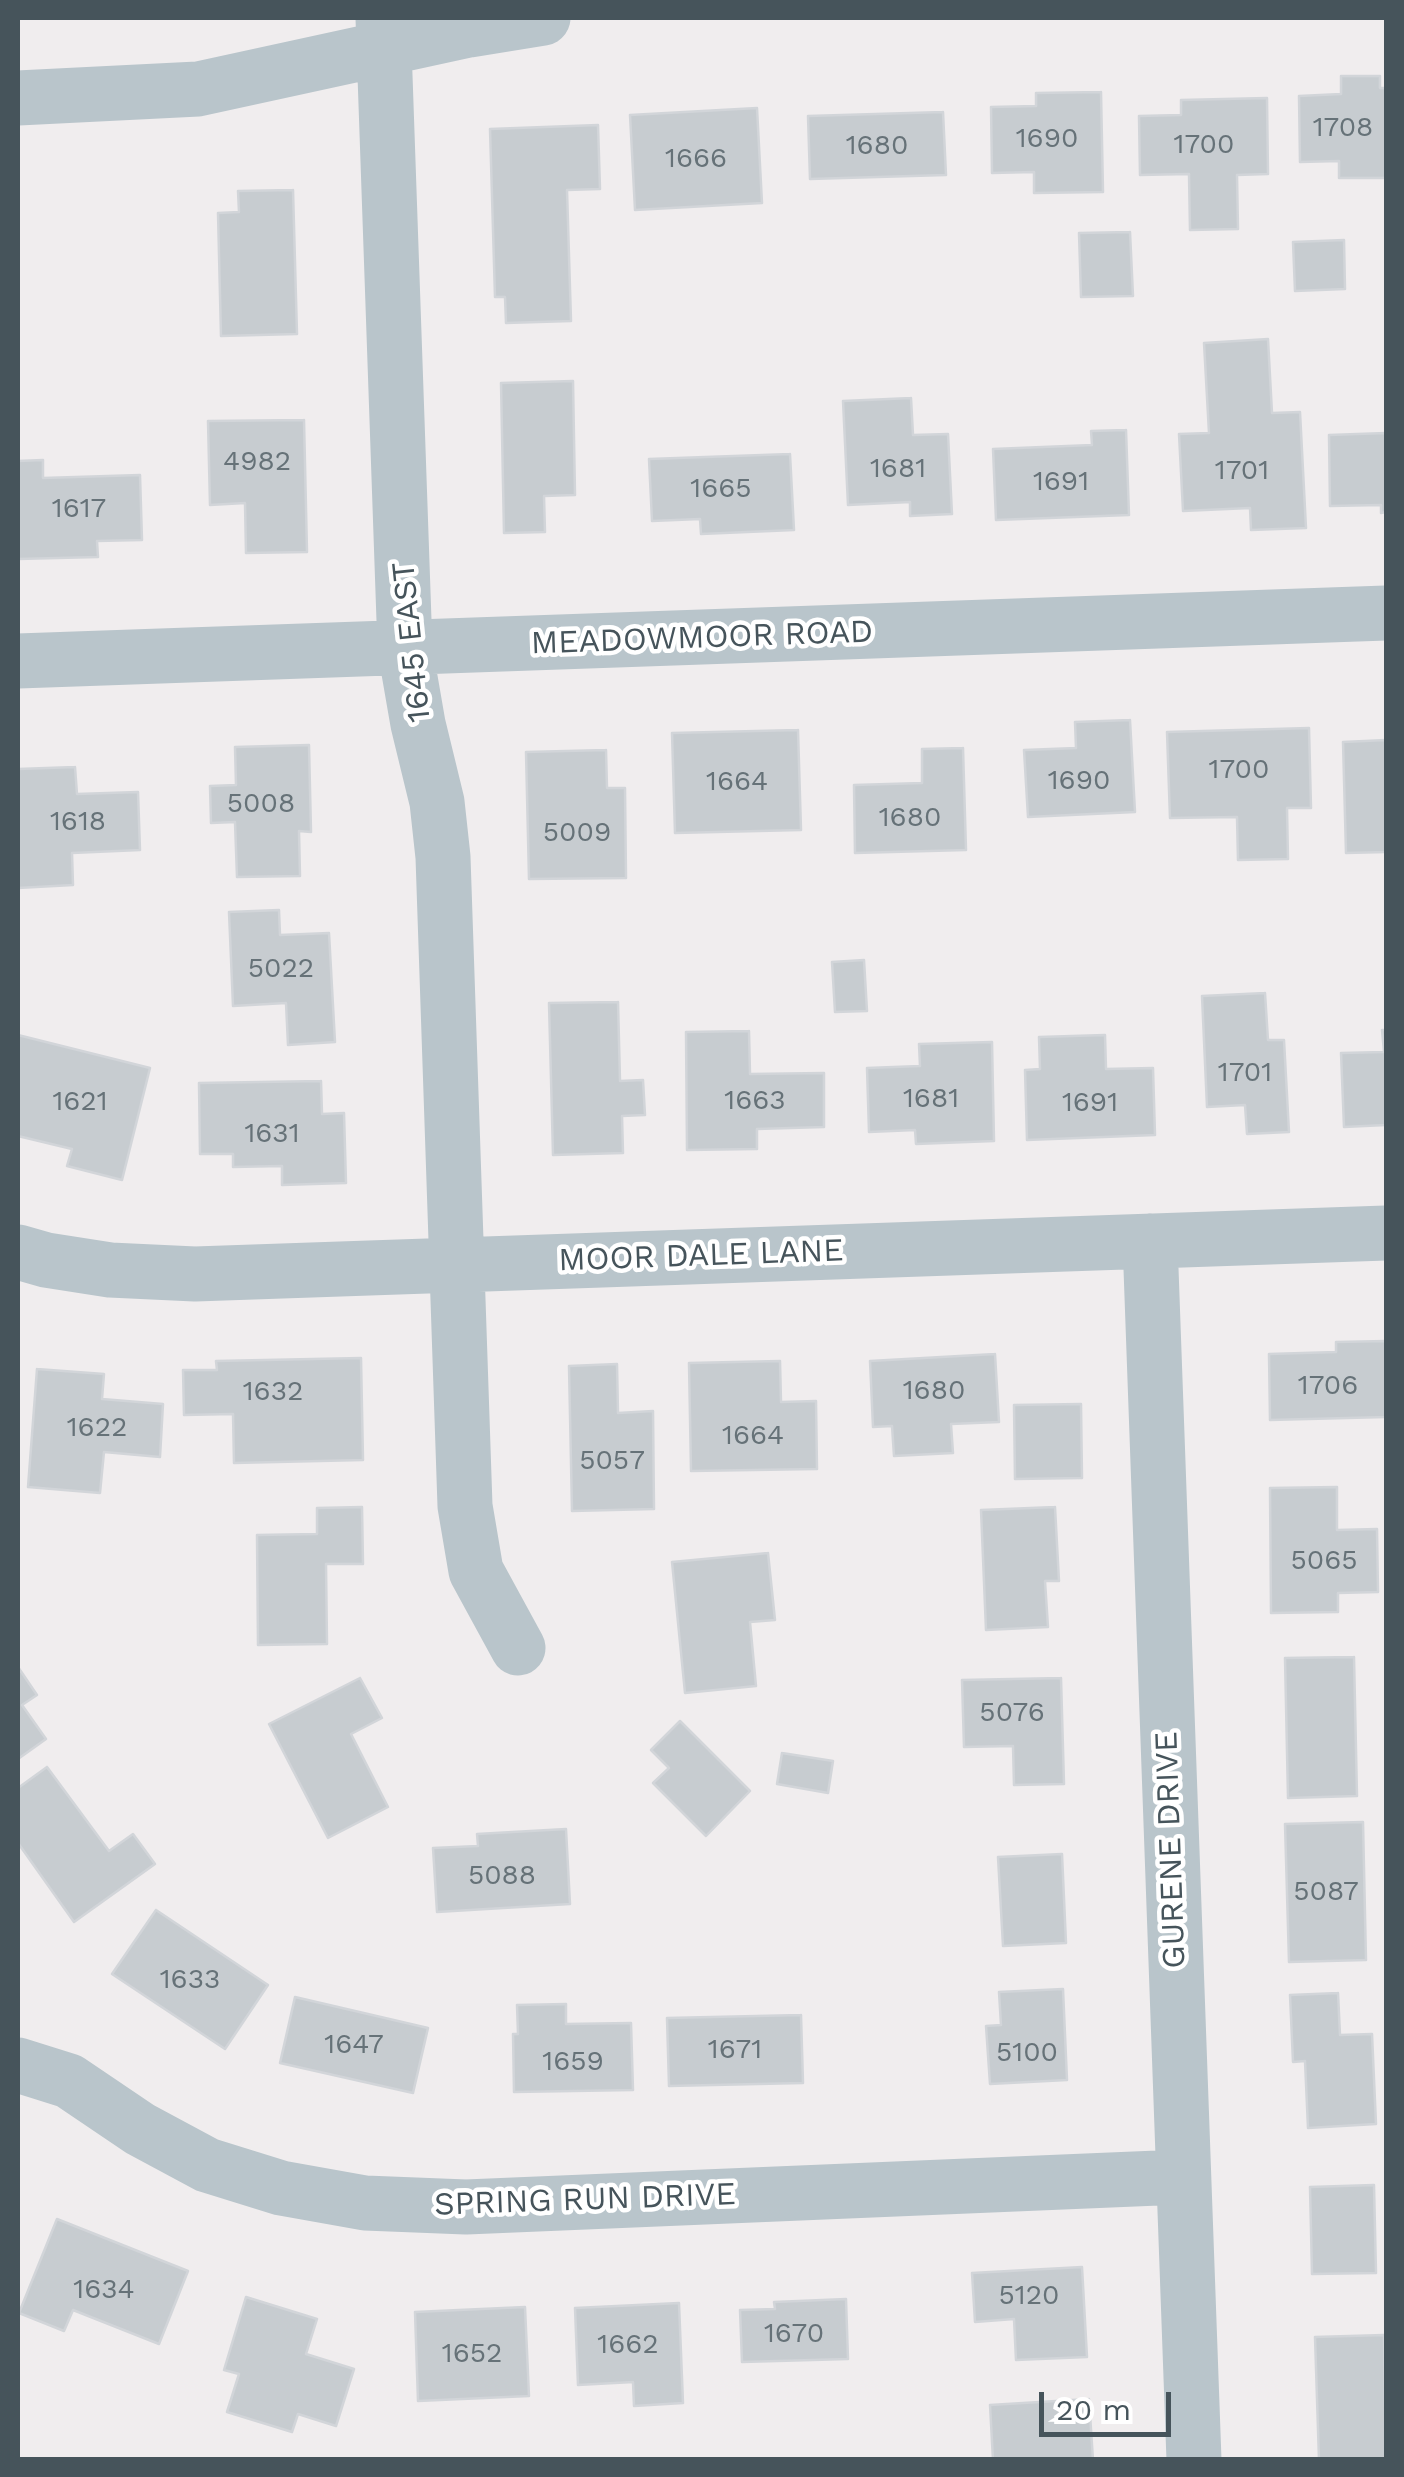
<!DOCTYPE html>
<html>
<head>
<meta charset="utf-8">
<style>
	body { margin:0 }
	#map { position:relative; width:1404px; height:2477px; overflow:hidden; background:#f0edee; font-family:"Work Sans",sans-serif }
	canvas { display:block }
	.frame { position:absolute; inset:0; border:20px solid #46545b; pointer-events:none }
	.scale { position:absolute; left:1039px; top:2392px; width:132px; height:45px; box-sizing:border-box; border:5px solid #46545b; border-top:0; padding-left:12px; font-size:30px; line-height:35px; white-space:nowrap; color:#46545b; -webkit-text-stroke:8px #fff; paint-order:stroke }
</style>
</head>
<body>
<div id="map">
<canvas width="1404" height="2477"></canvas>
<div class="frame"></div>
<div class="scale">20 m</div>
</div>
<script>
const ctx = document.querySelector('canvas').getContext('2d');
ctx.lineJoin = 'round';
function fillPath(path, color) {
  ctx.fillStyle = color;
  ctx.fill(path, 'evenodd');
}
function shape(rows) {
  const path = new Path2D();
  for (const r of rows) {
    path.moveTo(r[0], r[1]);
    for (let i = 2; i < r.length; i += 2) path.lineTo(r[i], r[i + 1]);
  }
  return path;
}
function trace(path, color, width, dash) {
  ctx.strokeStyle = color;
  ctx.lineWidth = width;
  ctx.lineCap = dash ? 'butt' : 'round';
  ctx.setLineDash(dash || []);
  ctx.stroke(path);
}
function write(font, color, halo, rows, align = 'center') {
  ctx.font = font + ' "Work Sans",sans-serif';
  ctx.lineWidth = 9;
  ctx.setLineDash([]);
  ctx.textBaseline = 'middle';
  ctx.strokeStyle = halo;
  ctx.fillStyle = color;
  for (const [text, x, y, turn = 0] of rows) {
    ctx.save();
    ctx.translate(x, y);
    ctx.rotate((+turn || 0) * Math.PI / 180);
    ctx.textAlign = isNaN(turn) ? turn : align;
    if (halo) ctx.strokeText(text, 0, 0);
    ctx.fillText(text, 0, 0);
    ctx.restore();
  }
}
const building = shape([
	[1341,76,1380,76,1380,88,1386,88,1386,178,1339,178,1339,161,1300,162,1299,96,1341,94,1341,76],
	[1101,92,1103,192,1034,193,1034,172,992,173,991,107,1036,106,1036,93,1101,92],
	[1267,98,1268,174,1237,175,1238,229,1190,230,1189,174,1140,175,1139,116,1181,115,1181,100,1267,98],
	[757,108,762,203,635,210,630,115,757,108],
	[943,112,946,175,810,179,808,116,943,112],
	[598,125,600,189,567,190,571,321,506,323,505,297,495,297,490,129,598,125],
	[293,190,297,334,221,336,218,213,239,212,238,191,293,190],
	[1130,232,1133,296,1081,297,1079,233,1130,232],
	[1344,240,1345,289,1295,291,1293,242,1344,240],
	[1268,339,1272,413,1300,412,1306,528,1251,530,1250,508,1183,511,1179,434,1209,433,1204,343,1268,339],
	[573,381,575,495,544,496,545,532,504,533,501,383,573,381],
	[911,398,913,435,948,434,952,514,910,516,910,502,848,505,843,401,911,398],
	[304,420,307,552,246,553,245,503,210,505,208,421,304,420],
	[1126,430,1129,515,996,520,993,449,1092,445,1091,431,1126,430],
	[1386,433,1386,512,1381,513,1381,505,1330,506,1329,435,1386,433],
	[790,454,794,530,701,534,700,519,652,521,649,459,790,454],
	[43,460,43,478,140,475,142,540,97,541,98,557,18,559,18,461,43,460],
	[1130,720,1135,812,1028,817,1024,750,1076,748,1075,722,1130,720],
	[1309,728,1311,808,1287,808,1288,859,1238,860,1237,817,1170,818,1167,732,1309,728],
	[798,730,801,830,675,833,672,733,798,730],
	[1386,740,1386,852,1346,853,1343,742,1386,740],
	[309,745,311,832,299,831,300,876,237,877,235,822,211,823,210,786,236,785,235,747,309,745],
	[963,748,966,850,855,853,854,785,922,783,922,749,963,748],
	[606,750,607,788,625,788,626,878,529,879,526,752,606,750],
	[75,767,77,794,138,792,140,850,72,853,73,885,18,888,18,769,75,767],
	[279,910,280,935,329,933,335,1042,288,1045,286,1003,233,1006,229,912,279,910],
	[864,960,867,1011,835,1012,832,962,864,960],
	[1265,993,1268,1040,1284,1040,1289,1132,1247,1134,1245,1105,1207,1107,1202,996,1265,993],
	[618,1002,620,1081,643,1080,645,1115,622,1116,623,1153,553,1155,549,1003,618,1002],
	[1382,1030,1386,1030,1386,1125,1344,1127,1341,1053,1384,1052,1382,1030],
	[749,1031,750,1074,824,1073,824,1127,757,1129,757,1149,687,1150,686,1032,749,1031],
	[18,1035,150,1068,122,1180,67,1166,72,1149,18,1136,18,1035],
	[1105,1035,1106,1069,1153,1068,1155,1135,1027,1140,1025,1070,1040,1069,1039,1037,1105,1035],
	[992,1042,994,1141,916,1144,915,1130,869,1132,867,1068,920,1066,919,1044,992,1042],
	[321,1081,322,1114,344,1113,346,1183,282,1185,282,1166,233,1167,233,1154,200,1154,199,1083,321,1081],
	[1386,1341,1386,1417,1270,1420,1269,1354,1336,1352,1336,1342,1386,1341],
	[995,1354,999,1422,951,1424,953,1453,894,1456,892,1426,873,1427,870,1361,995,1354],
	[361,1358,363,1460,234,1463,233,1414,184,1415,183,1370,217,1370,216,1361,361,1358],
	[780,1361,781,1402,816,1401,817,1469,691,1471,689,1363,780,1361],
	[617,1364,618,1413,653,1411,654,1509,572,1511,569,1366,617,1364],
	[37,1369,104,1374,102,1399,163,1404,160,1457,104,1452,100,1493,28,1487,37,1369],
	[1081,1404,1082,1478,1015,1479,1014,1405,1081,1404],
	[1337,1487,1337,1530,1377,1529,1378,1592,1338,1593,1338,1612,1271,1613,1270,1488,1337,1487],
	[362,1507,363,1564,326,1564,327,1644,258,1645,257,1535,317,1534,317,1508,362,1507],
	[1055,1507,1059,1581,1045,1581,1048,1627,986,1630,981,1510,1055,1507],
	[768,1553,775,1620,750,1622,756,1686,685,1693,672,1562,768,1553],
	[1354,1657,1357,1796,1288,1798,1285,1658,1354,1657],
	[18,1667,37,1695,22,1705,46,1739,18,1759,18,1667],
	[360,1678,382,1718,351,1734,388,1807,328,1838,269,1724,360,1678],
	[1061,1678,1064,1784,1014,1785,1013,1746,964,1747,962,1680,1061,1678],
	[680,1721,750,1791,706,1836,653,1783,669,1768,651,1750,680,1721],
	[782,1753,833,1761,828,1793,777,1784,782,1753],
	[47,1767,109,1851,133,1834,155,1864,74,1922,18,1843,18,1788,47,1767],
	[1363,1822,1366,1960,1289,1962,1285,1824,1363,1822],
	[566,1829,570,1904,437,1912,433,1848,478,1846,477,1834,566,1829],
	[1062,1854,1066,1943,1003,1946,998,1857,1062,1854],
	[156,1910,268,1985,225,2049,112,1974,156,1910],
	[1063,1989,1067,2080,990,2084,986,2026,1001,2025,999,1992,1063,1989],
	[1338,1993,1340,2035,1372,2034,1376,2124,1308,2128,1305,2061,1293,2062,1290,1995,1338,1993],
	[295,1997,428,2028,413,2093,280,2063,295,1997],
	[566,2004,566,2024,631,2023,633,2090,514,2092,513,2034,518,2034,517,2005,566,2004],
	[801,2015,803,2083,669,2086,667,2018,801,2015],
	[1374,2185,1376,2273,1312,2274,1310,2187,1374,2185],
	[57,2219,188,2271,159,2344,73,2310,64,2331,19,2313,57,2219],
	[1082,2267,1087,2357,1016,2360,1014,2319,975,2322,972,2273,1082,2267],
	[246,2297,317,2319,306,2354,354,2369,336,2426,298,2414,292,2432,227,2412,239,2374,224,2370,246,2297],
	[846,2299,848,2359,742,2362,740,2310,775,2309,774,2302,846,2299],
	[679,2303,683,2403,634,2406,633,2382,578,2385,575,2308,679,2303],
	[525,2307,529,2396,418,2401,415,2312,525,2307],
	[1384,2335,1386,2460,1319,2460,1315,2337,1384,2335],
	[1089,2399,1093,2460,993,2460,990,2405,1089,2399]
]);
fillPath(building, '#c7ccd0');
trace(building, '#d2d5d9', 2.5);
trace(shape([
	[383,18,405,649,418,724,437,802,443,857,465,1506,476,1571,518,1648],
	[18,98,198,89,469,30,543,18],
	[18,661,1386,613],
	[1150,1241,1194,2460],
	[18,1252,46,1260,110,1270,195,1274,1386,1233],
	[18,2065,69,2081,140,2129,207,2165,281,2188,365,2203,466,2207,1182,2177]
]), '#b9c5cb', 55);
write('28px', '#667278', null, [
	["1708",1343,128],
	["1690",1047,139],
	["1700",1204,145],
	["1680",877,146],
	["1666",696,159],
	["4982",257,462],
	["1681",898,469],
	["1701",1242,471],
	["1691",1061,482],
	["1665",721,489],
	["1617",79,509],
	["1700",1239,770],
	["1690",1079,781],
	["1664",737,782],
	["5008",261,804],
	["1680",910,818],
	["1618",78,822],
	["5009",577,833],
	["5022",281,969],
	["1701",1245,1073],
	["1681",931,1099],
	["1663",755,1101],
	["1621",80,1102],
	["1691",1090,1103],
	["1631",272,1134],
	["1706",1328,1386],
	["1680",934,1391],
	["1632",273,1392],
	["1622",97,1428],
	["1664",753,1436],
	["5057",612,1461],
	["5065",1324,1561],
	["5076",1012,1713],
	["5088",502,1876],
	["5087",1326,1892],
	["1633",190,1980],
	["1647",354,2045],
	["1671",735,2050],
	["5100",1027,2053],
	["1659",573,2062],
	["1634",104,2290],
	["5120",1029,2296],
	["1670",794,2334],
	["1662",628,2345],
	["1652",472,2354]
]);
write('32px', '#46545b', '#fff', [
	["MEADOWMOOR ROAD",702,638,-2],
	["1645 EAST",412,642,-96],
	["MOOR DALE LANE",701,1256,-2],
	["GURENE DRIVE",1171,1850,-92],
	["SPRING RUN DRIVE",585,2200,-2]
]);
</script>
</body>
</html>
